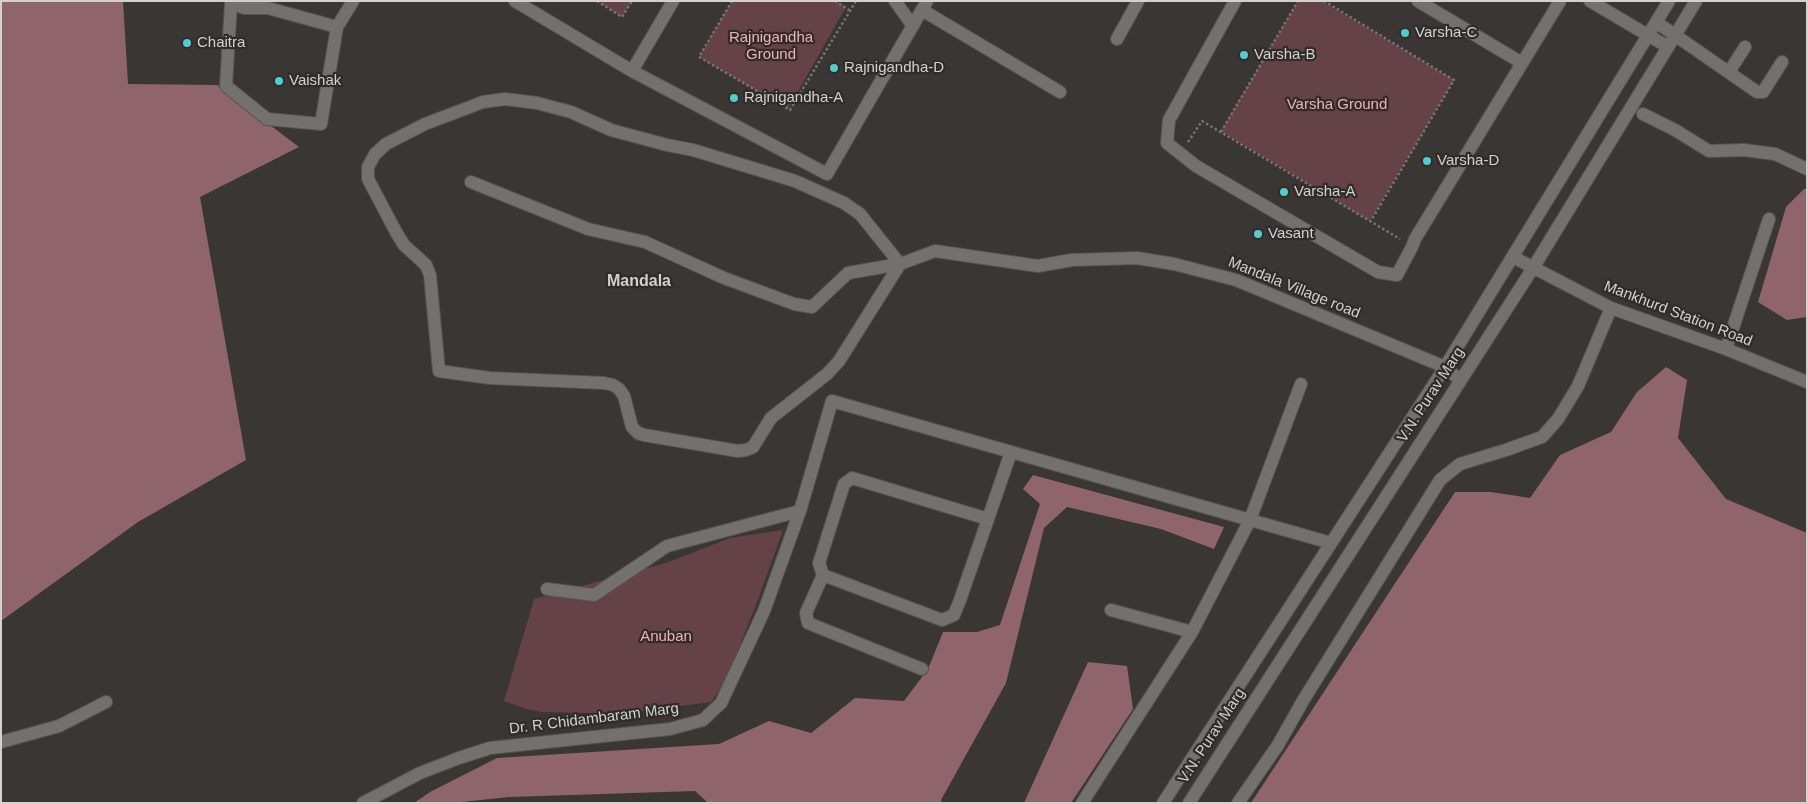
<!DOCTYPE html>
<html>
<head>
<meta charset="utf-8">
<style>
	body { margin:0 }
	#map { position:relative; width:1808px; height:804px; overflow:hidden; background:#393634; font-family:Arial,sans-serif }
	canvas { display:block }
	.frame { position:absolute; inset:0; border:2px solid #d3d1cf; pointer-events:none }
</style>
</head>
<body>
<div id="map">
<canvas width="1808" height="804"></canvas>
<div class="frame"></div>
</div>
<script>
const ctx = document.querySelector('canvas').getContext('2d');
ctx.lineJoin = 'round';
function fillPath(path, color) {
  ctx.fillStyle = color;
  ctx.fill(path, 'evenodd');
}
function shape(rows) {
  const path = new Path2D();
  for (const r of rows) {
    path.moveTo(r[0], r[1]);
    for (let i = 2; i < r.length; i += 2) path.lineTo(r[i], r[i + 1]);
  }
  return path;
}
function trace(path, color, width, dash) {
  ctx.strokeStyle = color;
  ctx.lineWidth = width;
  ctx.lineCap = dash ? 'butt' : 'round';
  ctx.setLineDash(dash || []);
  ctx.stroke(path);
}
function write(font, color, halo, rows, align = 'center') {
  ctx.font = font + ' Arial,sans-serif';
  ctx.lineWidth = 4.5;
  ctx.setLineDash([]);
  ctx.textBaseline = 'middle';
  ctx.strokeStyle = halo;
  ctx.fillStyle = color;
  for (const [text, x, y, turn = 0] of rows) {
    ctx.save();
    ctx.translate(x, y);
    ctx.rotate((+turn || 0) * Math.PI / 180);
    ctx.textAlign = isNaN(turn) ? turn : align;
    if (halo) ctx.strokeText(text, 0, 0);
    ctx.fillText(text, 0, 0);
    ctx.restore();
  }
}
fillPath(shape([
	[597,1,632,1,622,17],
	[732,1,836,1,846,7,788,109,699,57],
	[1298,1,1322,1,1454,80,1370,221,1221,131],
	[783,530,759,597,727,678,711,702,620,714,542,712,527,709,504,701,534,599,666,563,730,538]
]), '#654247');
fillPath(shape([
	[1,1,123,1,128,84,217,85,299,147,200,197,246,460,138,522,1,621],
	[1804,189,1807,189,1807,317,1787,320,1758,302,1786,207],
	[1666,367,1687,380,1678,438,1726,499,1807,533,1807,803,1251,803,1455,492,1491,492,1530,498,1560,455,1611,432,1637,392],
	[1033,475,1224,527,1214,549,1161,529,1067,507,1044,528,1006,683,941,800,942,803,708,803,695,791,509,797,452,803,414,803,430,792,497,758,719,744,769,721,811,733,855,698,904,701,928,669,943,632,977,632,1000,625,1040,504,1023,489],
	[1088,662,1127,666,1133,709,1071,803,1024,803]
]), '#8f656b');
const minor = shape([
	[231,1,231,3,244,8,268,8,337,27,353,1],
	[515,1,632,71,827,174,927,1],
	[895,1,913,26],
	[1235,1,1169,120,1167,143,1196,166,1378,272,1397,275,1412,247,1415,239,1560,1],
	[1418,1,1522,63],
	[1590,1,1668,47],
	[231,3,226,86,267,119,321,124,337,27],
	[922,10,1060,92],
	[1656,22,1757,92,1763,92,1782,62],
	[1117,39,1138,1],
	[632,71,673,1],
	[1729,72,1745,47],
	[505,99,537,103,571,112,611,130,667,145,693,150,795,181,844,203,860,214,900,264,839,361,827,374,771,418,753,447,746,450,738,451,644,435,638,433,632,427,624,396,619,389,613,385,604,383,490,378,439,371,430,275,426,265,404,245,396,232,368,179,368,167,375,154,386,144,425,124,483,102,505,99],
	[1643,114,1675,130,1709,151,1744,150,1775,154,1807,169],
	[471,182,588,229,645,242,724,278,794,304,812,307,848,273,900,264,935,251,1038,266,1072,260,1137,258,1174,264,1236,280,1445,367,1460,380],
	[1513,257,1611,308,1726,349,1807,382],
	[1726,349,1769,219],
	[988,519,852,478,844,484,819,563,823,575,942,620,954,615,960,600,988,519,1011,452],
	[823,575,806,613,808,623,922,669],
	[547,589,594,595,667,546,800,511],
	[1111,610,1192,632,1250,520,1301,384],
	[1,742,59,726,106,702],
	[363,803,420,773,459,758,490,748,670,729,703,720,721,703,764,611,800,511,832,401,1331,543],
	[1082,803,1192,632],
	[1163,803,1445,367,1669,1],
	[1189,803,1533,268,1696,1],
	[1238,803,1278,745,1304,699,1440,480,1460,464,1506,450,1542,437,1558,419,1578,386,1611,308]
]);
trace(minor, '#565451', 14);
trace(shape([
	[597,1,622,17,632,1],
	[732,1,699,57,790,110,856,1],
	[835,1,849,10],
	[1324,1,1454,80,1371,221],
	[1221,132,1298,1],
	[1188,142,1202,121,1400,239]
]), '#767371', 2.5, [2.5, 2.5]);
trace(minor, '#73706d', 12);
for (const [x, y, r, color] of [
	[1405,33,5,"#52cdce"],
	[187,43,5,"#52cdce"],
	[1244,55,5,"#52cdce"],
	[834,68,5,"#52cdce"],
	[279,81,5,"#52cdce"],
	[734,98,5,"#52cdce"],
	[1427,161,5,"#52cdce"],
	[1284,192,5,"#52cdce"],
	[1258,234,5,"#52cdce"]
]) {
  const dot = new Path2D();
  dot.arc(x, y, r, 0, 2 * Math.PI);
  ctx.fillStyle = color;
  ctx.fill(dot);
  trace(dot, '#2f2c2a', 2);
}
write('15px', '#d3d1cf', '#2f2c2a', [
	["Varsha-C",1415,33],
	["Chaitra",197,43],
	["Varsha-B",1254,55],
	["Rajnigandha-D",844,68],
	["Vaishak",289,81],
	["Rajnigandha-A",744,98],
	["Varsha-D",1437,161],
	["Varsha-A",1294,192],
	["Vasant",1268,234]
], 'left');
write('15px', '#f6aeb9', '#2f2c2a', [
	["Rajnigandha",771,38],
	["Ground",771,55],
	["Varsha Ground",1337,105],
	["Anuban",666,637]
]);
write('15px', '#d3d1cf', '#2f2c2a', [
	["Mandala Village road",1294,288,22],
	["Mankhurd Station Road",1678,314,21],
	["V.N. Purav Marg",1431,395,-57],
	["Dr. R Chidambaram Marg",594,719,-7],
	["V.N. Purav Marg",1212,736,-57]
]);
write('bold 16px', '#d3d1cf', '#2f2c2a', [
	["Mandala",639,282]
]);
</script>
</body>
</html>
